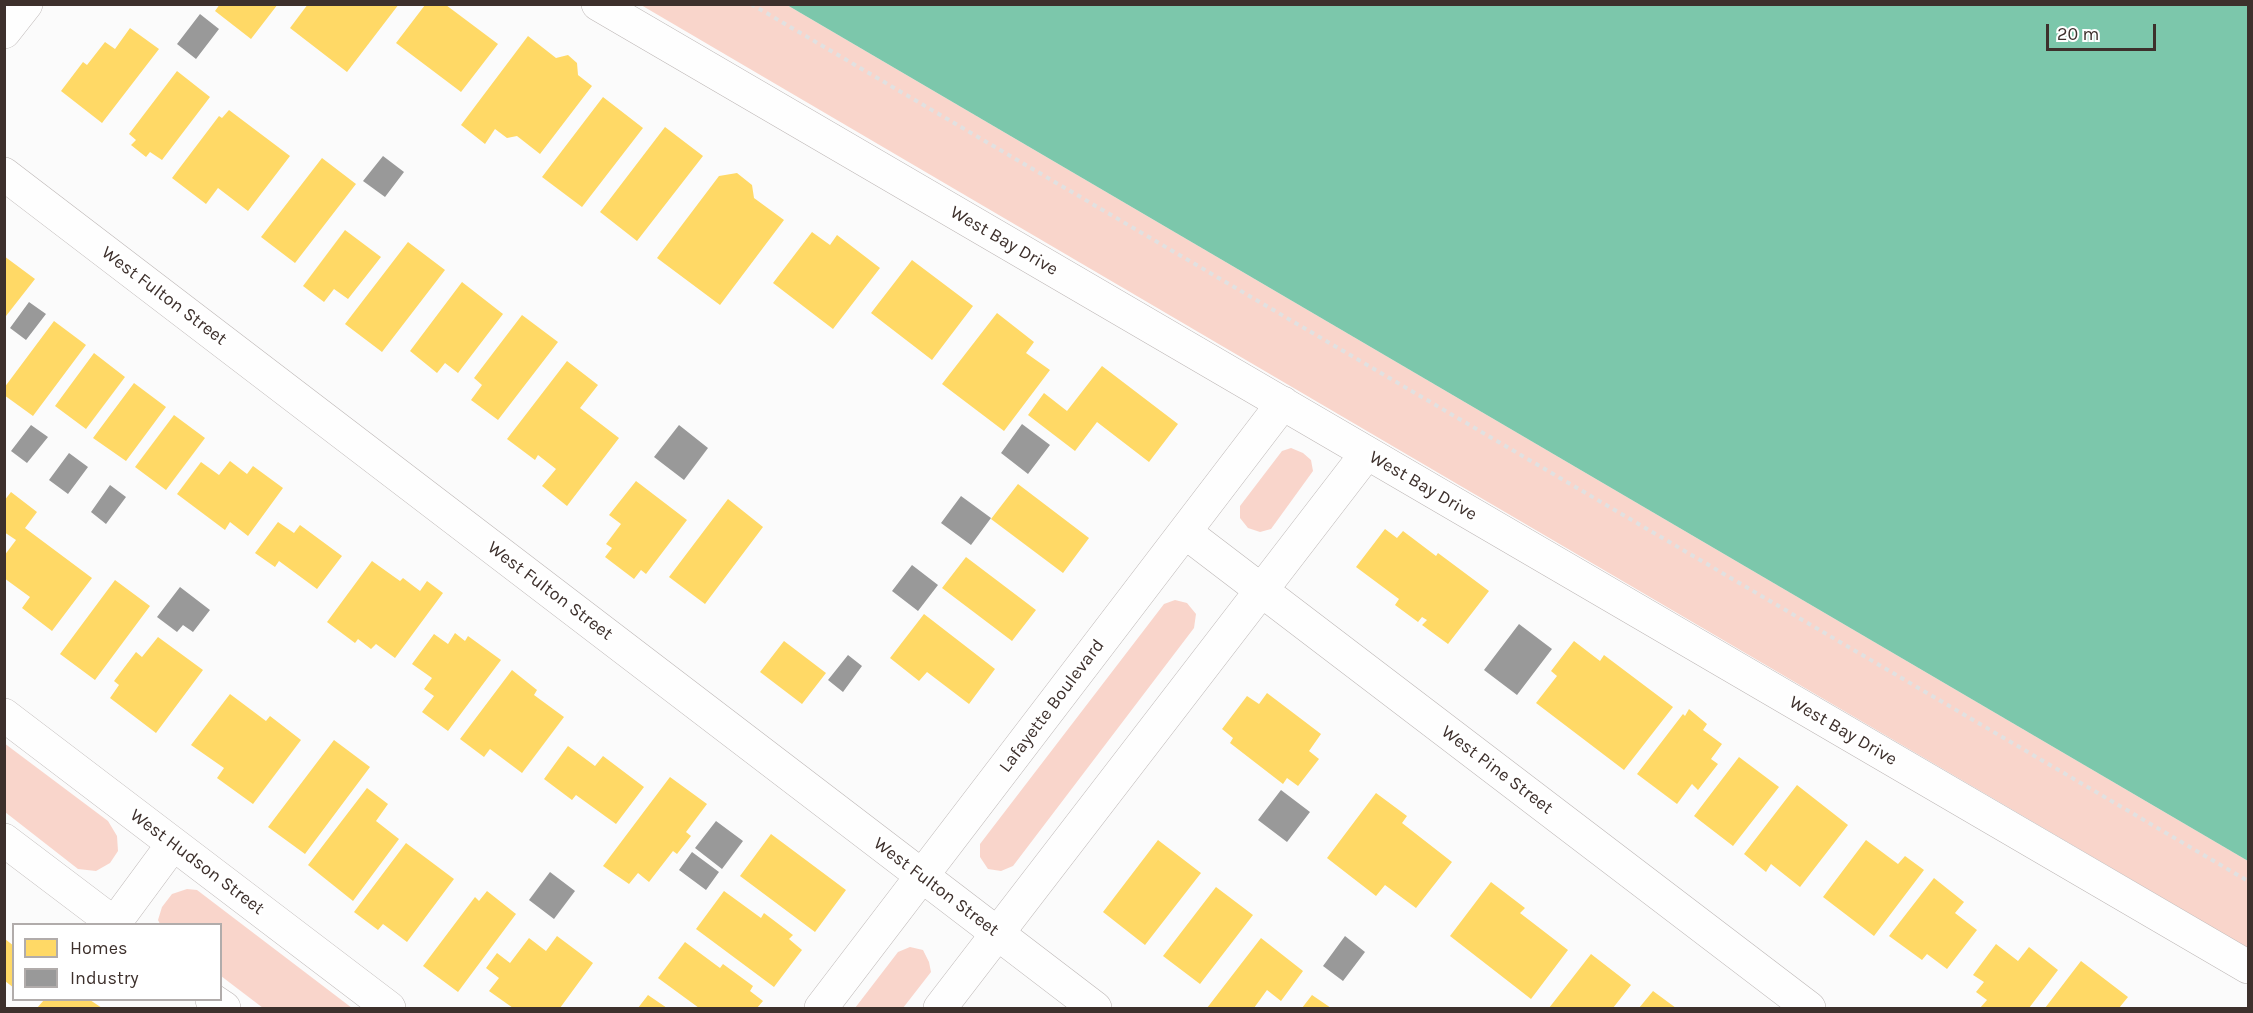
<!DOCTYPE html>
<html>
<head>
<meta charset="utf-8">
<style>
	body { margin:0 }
	#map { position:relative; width:2253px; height:1013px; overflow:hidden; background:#fbfbfb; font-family:Karla,sans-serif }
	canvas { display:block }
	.frame { position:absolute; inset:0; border:6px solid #3d302c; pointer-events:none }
	.legend { position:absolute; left:12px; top:923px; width:210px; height:78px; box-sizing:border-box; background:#fff; border:2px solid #b1acab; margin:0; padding:8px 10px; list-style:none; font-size:18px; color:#3d302c }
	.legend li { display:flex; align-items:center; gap:12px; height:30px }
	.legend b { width:30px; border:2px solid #b1acab }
	.scale { position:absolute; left:2046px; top:24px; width:110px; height:27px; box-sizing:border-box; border:3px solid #3d302c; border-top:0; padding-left:8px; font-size:18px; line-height:21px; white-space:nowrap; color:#3d302c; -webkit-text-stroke:4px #fff; paint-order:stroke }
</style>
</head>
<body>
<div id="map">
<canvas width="2253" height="1013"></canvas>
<div class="frame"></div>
<ul class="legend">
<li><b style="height:16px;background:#ffd966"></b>Homes</li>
<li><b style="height:16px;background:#999"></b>Industry</li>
</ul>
<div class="scale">20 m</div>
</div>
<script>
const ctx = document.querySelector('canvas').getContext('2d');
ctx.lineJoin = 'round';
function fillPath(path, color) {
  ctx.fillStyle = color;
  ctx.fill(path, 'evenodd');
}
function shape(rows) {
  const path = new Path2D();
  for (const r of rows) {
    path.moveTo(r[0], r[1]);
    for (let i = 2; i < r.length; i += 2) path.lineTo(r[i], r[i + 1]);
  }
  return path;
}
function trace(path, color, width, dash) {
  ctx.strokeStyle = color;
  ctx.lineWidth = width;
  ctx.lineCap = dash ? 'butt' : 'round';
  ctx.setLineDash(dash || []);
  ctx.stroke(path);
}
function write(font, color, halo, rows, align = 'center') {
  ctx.font = font + ' Karla,sans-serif';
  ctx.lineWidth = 6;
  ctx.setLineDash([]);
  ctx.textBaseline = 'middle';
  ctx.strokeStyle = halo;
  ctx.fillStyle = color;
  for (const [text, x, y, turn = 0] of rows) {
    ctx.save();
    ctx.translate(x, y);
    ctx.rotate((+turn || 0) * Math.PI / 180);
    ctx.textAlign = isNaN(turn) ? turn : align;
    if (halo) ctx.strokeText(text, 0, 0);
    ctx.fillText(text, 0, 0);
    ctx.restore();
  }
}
fillPath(shape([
	[641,5,787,5,2248,861,2248,948],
	[1291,448,1303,453,1311,460,1313,471,1271,529,1260,532,1248,528,1240,518,1240,506,1282,451],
	[1175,600,1187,603,1196,614,1194,628,1013,866,1001,871,988,869,980,857,980,844,1164,604],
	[4,743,108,821,117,836,118,851,110,863,96,871,78,869,5,812],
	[187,889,197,890,352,1008,263,1008,221,976,220,924,160,924,158,920,162,907,172,894],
	[910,947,923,950,929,962,931,972,903,1008,855,1008,898,952]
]), '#f9d5cb');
fillPath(shape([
	[787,5,2248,5,2248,861]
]), '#7cc7ab');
fillPath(shape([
	[220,4,278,4,251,39,215,11],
	[308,4,399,4,347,72,290,28],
	[425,5,446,5,498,44,461,92,396,43],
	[130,28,159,49,102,123,61,91,83,62,87,65,105,42,115,49],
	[528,36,556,58,568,55,577,63,578,75,592,86,540,154,517,136,507,138,495,129,485,144,461,125],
	[177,71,210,97,162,160,150,152,146,157,131,145,136,140,129,134],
	[603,97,643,128,582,207,542,177],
	[229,110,290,156,248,211,218,188,206,204,172,178,219,116,222,118],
	[665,127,703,156,637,241,600,212],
	[322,158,356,184,295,263,261,237],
	[737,173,752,185,754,198,784,220,720,305,657,258,719,176],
	[345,230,381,257,348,299,334,289,324,302,303,286],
	[812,232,830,245,837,235,880,268,833,329,773,283],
	[408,242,445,270,382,352,345,324],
	[4,256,35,279,6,316,4,315],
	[912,260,973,306,932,360,871,313],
	[462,282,503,314,458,373,445,363,437,373,410,351],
	[997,313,1034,342,1026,353,1050,370,1004,431,942,384],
	[522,315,558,342,498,420,471,400,482,385,474,378],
	[54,321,86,345,33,416,4,395,4,388],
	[94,353,125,377,86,429,55,406],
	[567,361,598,385,580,408,619,438,567,506,542,486,556,469,538,455,535,460,507,439],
	[1102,366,1178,424,1149,462,1097,422,1075,451,1028,415,1044,393,1067,411],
	[134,383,166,407,126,461,93,438],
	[174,415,205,438,166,490,135,467],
	[230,461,247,474,253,466,283,488,248,536,230,522,225,530,177,494,201,462,219,475],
	[636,481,687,520,646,574,641,570,634,579,605,557,612,548,606,544,621,524,609,515],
	[1018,484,1089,538,1063,573,991,519],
	[11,492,37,512,25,528,92,578,52,631,22,608,30,597,4,578,4,556,16,540,4,532,4,501],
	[728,499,763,527,705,604,669,577],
	[278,522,294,533,300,525,342,556,317,589,279,561,275,567,255,553],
	[1385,529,1397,538,1403,531,1436,556,1438,553,1489,591,1448,644,1422,625,1427,620,1422,617,1418,622,1395,605,1399,599,1356,567],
	[966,557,1036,610,1012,641,942,588],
	[372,561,400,581,403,578,420,591,427,581,443,593,395,658,376,644,371,649,358,639,355,643,327,622],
	[115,580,150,606,95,680,60,654],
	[924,614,995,669,969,704,927,672,919,681,890,658],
	[455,633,465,641,468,636,501,660,448,731,422,712,434,696,424,689,432,678,412,664,434,634,448,644],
	[158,637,203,670,156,733,110,698,119,685,114,681,136,652,142,657],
	[784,641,826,673,802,704,760,672],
	[1574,641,1600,661,1604,655,1673,707,1624,770,1536,703,1557,676,1551,671],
	[512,670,537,690,534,695,564,717,522,773,490,749,484,757,460,739],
	[1267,693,1321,734,1309,751,1319,759,1298,786,1287,778,1283,784,1230,743,1233,738,1222,729,1247,696,1259,704],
	[230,694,266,721,270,716,301,740,253,804,217,778,224,768,191,745],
	[1689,709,1707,724,1703,730,1722,744,1711,759,1718,764,1698,790,1692,784,1677,804,1637,774,1683,714,1685,716],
	[334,740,370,767,305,854,268,827],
	[568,746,595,766,603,756,644,787,616,824,576,795,572,800,544,779],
	[1739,757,1779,787,1733,846,1694,816],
	[670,777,707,804,686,832,691,836,677,854,673,851,649,882,638,873,629,884,603,866],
	[1797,785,1848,825,1800,887,1771,864,1766,872,1744,854],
	[367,788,388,804,376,821,399,839,353,901,308,865],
	[1376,793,1407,816,1402,823,1452,862,1416,908,1385,885,1376,896,1327,858],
	[771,834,846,890,815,932,740,876],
	[1158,840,1201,873,1145,945,1103,912],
	[1866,840,1898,864,1905,856,1924,870,1874,936,1823,897],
	[406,843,454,879,407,942,383,924,378,930,354,912],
	[1934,878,1964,902,1955,913,1977,930,1947,969,1927,954,1922,960,1889,936],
	[1491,882,1525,908,1520,913,1568,950,1531,999,1450,936],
	[1216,887,1253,915,1200,984,1163,956],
	[487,891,516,914,458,992,423,966,475,897,479,901],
	[724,891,761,918,764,913,793,935,789,939,802,950,774,987,696,929],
	[557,936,593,963,560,1008,513,1008,489,991,499,978,486,968,497,953,510,963,529,938,546,951],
	[1261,938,1303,971,1281,1001,1267,990,1254,1008,1207,1008],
	[5,939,14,946,14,988,5,981],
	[685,942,720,968,723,964,753,986,750,991,763,1001,757,1008,699,1008,658,978],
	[1996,944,2018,961,2029,947,2058,970,2029,1008,1980,1008,1987,1000,1976,992,1984,982,1973,975],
	[1591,954,1631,985,1613,1008,1549,1008],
	[2081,961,2128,997,2119,1008,2045,1008],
	[1653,991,1676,1008,1639,1008],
	[648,995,667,1008,638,1008],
	[1312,995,1331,1008,1302,1008],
	[44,1000,90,1000,102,1008,37,1008]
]), '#ffd966');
fillPath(shape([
	[200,14,219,29,196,59,177,44],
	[383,156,404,172,385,197,363,181],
	[29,302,46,314,26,340,10,328],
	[1022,424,1050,445,1028,474,1001,453],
	[31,425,48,437,27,463,11,451],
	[679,425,708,448,684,480,654,457],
	[69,453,88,467,68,494,49,480],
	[110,485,126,497,106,524,91,512],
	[961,496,991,518,971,545,941,523],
	[912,565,938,585,918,611,892,591],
	[180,587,210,610,193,632,183,625,177,632,157,617],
	[1519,624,1552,649,1517,695,1484,670],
	[848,655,862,666,843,692,828,680],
	[1281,790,1310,812,1287,842,1258,820],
	[716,821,743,841,722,869,695,848],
	[692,852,719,872,706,890,679,870],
	[550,872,575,891,554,919,529,900],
	[1345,936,1365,952,1343,981,1323,966]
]), '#999');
const minor = shape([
	[598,4,2248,967],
	[4,32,26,4],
	[4,174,1095,1008],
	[1185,532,1809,1008],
	[4,715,389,1008],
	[4,840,115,924],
	[114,924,173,844],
	[212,1000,224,1008],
	[821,1008,1283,403],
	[940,1008,1367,453]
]);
trace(minor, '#bcb6b5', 34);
trace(shape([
	[751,4,2248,881]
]), '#e1e1e1', 4, [4.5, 4.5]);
trace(minor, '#fefefe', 33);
write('18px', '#3d302c', '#fff', [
	["West Bay Drive",1004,241,30],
	["West Fulton Street",164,296,37],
	["West Bay Drive",1423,486,30],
	["West Fulton Street",550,591,37],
	["Lafayette Boulevard",1052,706,-53],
	["West Bay Drive",1843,731,30],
	["West Pine Street",1497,770,37],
	["West Hudson Street",197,862,37],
	["West Fulton Street",936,887,37]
]);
</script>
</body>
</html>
